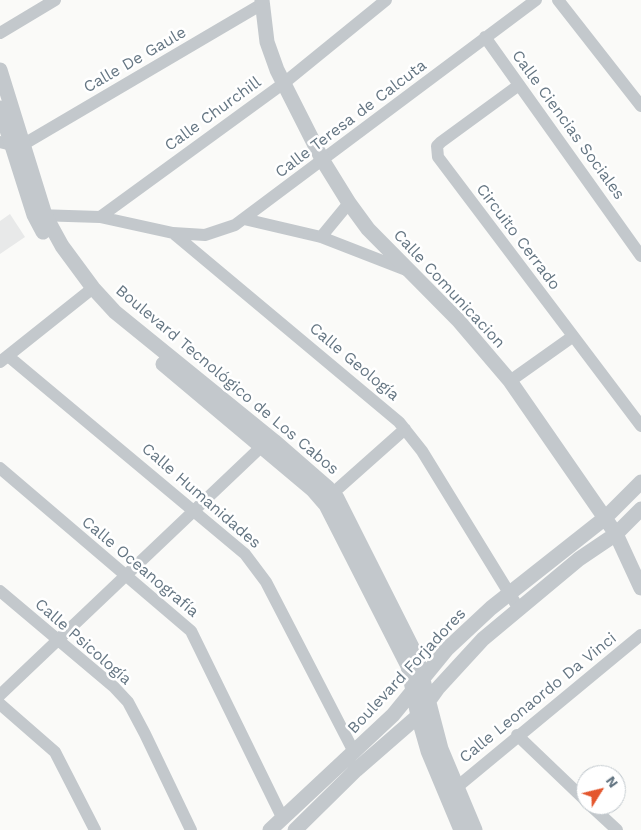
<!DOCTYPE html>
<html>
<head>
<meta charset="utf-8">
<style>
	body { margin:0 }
	#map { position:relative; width:641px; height:830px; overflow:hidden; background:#fafaf8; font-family:"Work Sans",sans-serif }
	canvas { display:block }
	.north { position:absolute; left:576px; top:765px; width:50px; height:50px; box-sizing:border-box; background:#fff; border:1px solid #c1c8cd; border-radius:50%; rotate:54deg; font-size:14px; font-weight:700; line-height:20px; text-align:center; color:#657683 }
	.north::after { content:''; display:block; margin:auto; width:18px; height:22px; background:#e4572e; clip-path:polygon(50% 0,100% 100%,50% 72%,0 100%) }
</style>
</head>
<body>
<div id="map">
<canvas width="641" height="830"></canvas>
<div class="north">N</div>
</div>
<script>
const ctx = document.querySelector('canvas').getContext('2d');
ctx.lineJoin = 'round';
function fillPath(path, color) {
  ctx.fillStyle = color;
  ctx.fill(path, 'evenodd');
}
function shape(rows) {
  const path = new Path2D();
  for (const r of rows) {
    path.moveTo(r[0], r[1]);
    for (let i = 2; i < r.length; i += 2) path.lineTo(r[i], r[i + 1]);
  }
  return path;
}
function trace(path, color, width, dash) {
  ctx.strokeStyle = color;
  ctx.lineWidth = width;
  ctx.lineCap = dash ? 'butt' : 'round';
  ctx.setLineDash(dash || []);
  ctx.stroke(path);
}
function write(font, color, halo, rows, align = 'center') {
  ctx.font = font + ' "Work Sans",sans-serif';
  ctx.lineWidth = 5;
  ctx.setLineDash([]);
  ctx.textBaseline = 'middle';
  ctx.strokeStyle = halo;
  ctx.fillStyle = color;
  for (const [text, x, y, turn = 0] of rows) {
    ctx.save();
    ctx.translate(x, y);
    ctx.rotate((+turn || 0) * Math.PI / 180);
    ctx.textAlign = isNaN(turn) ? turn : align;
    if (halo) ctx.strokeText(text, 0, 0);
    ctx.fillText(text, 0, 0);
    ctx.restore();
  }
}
fillPath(shape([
	[10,214,25,237,0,254,0,221]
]), '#e8e9e9');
trace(shape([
	[558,0,641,106],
	[0,33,55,0],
	[485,37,641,256],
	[519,85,441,142,437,146,438,157,641,426],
	[0,142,12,145,24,144,262,4],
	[37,215,100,217,284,83,386,0],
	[100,217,173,233,399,422,422,451,519,609],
	[244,219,321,237,406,270],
	[173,233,205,235,235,225,536,0],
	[321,237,349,203],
	[8,356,245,554,266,582,354,752],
	[0,362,93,288],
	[510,381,572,337],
	[0,468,191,631,283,819],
	[333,493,405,429],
	[0,591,114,687,128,702,145,734,191,830],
	[0,695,261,447],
	[0,704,55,752,95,830],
	[517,735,586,801],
	[457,787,641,635],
	[590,805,617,830]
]), '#c3c8cc', 12);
trace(shape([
	[262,0,267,42,277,70,323,161,349,203,368,229,458,320,510,381,616,534,641,588],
	[0,70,45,215,62,246,93,288,115,312,274,441,328,488,337,498,417,657,441,749,475,830],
	[0,108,34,215,43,232],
	[163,364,313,490,326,505,408,666,418,716,428,751,461,830],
	[270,830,393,715,447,649,491,608,605,518,641,482],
	[295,830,356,770,418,716,438,688,483,639,579,559,616,534,641,509]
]), '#c3c8cc', 15);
write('16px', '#657683', '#fff', [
	["Calle De Gaule",135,60,-30],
	["Calle Churchill",213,114,-36],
	["Calle Teresa de Calcuta",351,119,-37],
	["Calle Ciencias Sociales",568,125,54],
	["Circuito Cerrado",518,237,53],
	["Calle Comunicacion",449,289,47],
	["Calle Geología",354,362,40],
	["Boulevard Tecnológico de Los Cabos",227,380,40],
	["Calle Humanidades",201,496,41],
	["Calle Oceanografía",140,567,40],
	["Calle Psicología",83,642,41],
	["Boulevard Forjadores",407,671,-47],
	["Calle Leonaordo Da Vinci",538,698,-39]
]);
</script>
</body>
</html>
